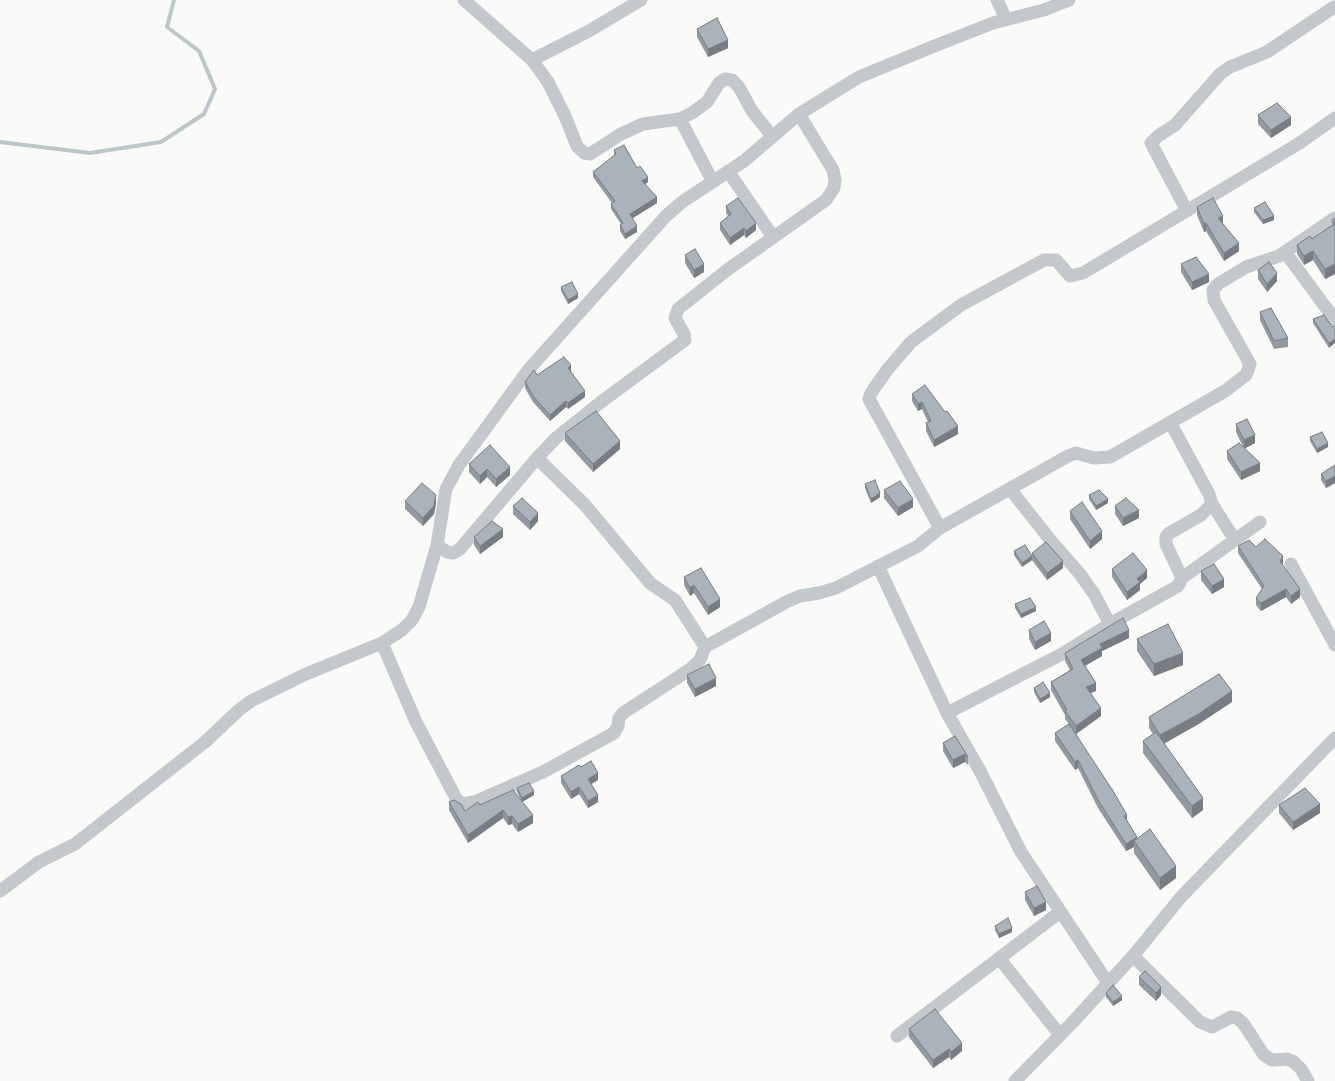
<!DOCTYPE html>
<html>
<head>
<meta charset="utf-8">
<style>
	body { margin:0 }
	canvas { display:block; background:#fafaf8 }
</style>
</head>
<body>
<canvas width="1335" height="1081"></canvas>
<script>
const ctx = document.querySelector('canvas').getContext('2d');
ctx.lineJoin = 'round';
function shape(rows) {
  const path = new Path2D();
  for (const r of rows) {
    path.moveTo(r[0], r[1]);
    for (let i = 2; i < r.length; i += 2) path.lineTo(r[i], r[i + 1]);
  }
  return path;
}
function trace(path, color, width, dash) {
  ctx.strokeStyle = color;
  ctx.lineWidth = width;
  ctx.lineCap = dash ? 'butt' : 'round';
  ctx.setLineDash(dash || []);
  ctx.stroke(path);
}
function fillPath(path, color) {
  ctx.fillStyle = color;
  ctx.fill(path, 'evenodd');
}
trace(shape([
	[0,142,90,153,161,142,204,114,215,89,199,51,167,27,174,0]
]), '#bbc7cb', 4);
trace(shape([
	[464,0,532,60,589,31,641,0],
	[997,0,1006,19],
	[532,60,548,82,565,116,577,146,584,153,590,154,621,134,643,124,680,119,692,113,707,102,719,83,725,79,732,80,739,87,752,111,772,136],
	[680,119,713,182],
	[728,171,773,237],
	[1187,211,1151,143,1158,136,1175,125,1220,74,1230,67,1267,52,1334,7],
	[1285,252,1335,320],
	[537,458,585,505,650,583,675,600,705,647,788,601,800,596,819,593,836,588,918,546,940,528,1068,456,1076,453,1094,458,1110,457,1225,391,1246,375,1250,364,1214,300,1213,290,1218,284,1246,267,1279,256,1335,218],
	[1010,489,1052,542,1080,574,1094,594,1110,624],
	[1212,504,1235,540],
	[940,528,869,399,871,393,887,370,911,342,961,305,1044,260,1056,260,1070,276,1083,273,1298,144,1335,118],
	[437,545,447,552,453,553,460,549,537,458,556,438,601,402,685,340,684,334,675,318,678,309,727,270,826,200,834,188,835,180,833,170,799,114],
	[1291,564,1335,645],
	[878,566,947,713,979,769,1021,852,1108,983],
	[1182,578,1260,522],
	[382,643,416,722,457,800,463,804,477,801,543,772,614,733,618,726,619,718,623,713,689,670,700,660,705,647],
	[947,713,1062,654,1110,624,1178,586,1182,578,1166,544,1166,537,1168,534,1201,515,1212,504,1209,494,1170,422],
	[0,891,39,862,75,844,205,742,239,710,251,701,306,674,382,643,402,630,412,620,419,607,437,545,446,489,459,465,529,369,666,216,682,202,744,161,799,114,859,77,932,47,993,23,1044,10,1069,0],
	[1133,956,1200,1022,1212,1027,1231,1017,1237,1018,1243,1023,1264,1055,1272,1060,1287,1059,1294,1062,1301,1069,1308,1081],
	[999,958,1060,1035],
	[897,1036,1060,912],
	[1015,1081,1072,1023,1133,956,1181,897,1335,738]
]), '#c3c8cc', 13);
fillPath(shape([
	[697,29,728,48,708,57,697,37],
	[1258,115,1291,125,1271,138,1258,124],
	[614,150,637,168,648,182,645,184,657,203,632,218,637,232,625,239,620,231,620,225,621,224,611,209,611,204,612,203,593,177,593,172,614,156],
	[726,206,756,230,746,238,744,235,730,245,720,230,720,223,728,216,726,213],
	[1197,207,1223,224,1239,251,1224,261,1206,231,1204,232,1197,215],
	[1254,208,1274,220,1263,224,1254,212],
	[1335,218,1335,274,1325,279,1313,260,1304,265,1297,254,1297,245,1312,239,1332,226,1332,220],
	[685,255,704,272,694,278,685,263],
	[1181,264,1209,282,1192,290,1181,272],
	[1258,270,1277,281,1267,292,1258,279],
	[561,287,578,298,568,304,561,291],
	[1260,312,1288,338,1288,347,1274,349,1260,320],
	[1313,319,1332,327,1329,348,1313,323],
	[571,372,585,397,568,409,566,407,550,421,533,402,525,388,525,382,537,375],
	[912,394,958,434,934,447,926,431,926,423,928,422,922,409,918,411,912,401],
	[1236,424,1255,443,1244,448,1260,471,1241,480,1227,459,1227,451,1243,447,1236,432],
	[565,433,620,449,593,472,565,441],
	[1310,437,1328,447,1317,453,1310,441],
	[469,464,510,475,496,487,487,477,480,484,469,472],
	[1335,465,1335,483,1326,488,1321,480,1321,474],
	[865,484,880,497,871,503,865,488],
	[884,490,913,507,898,516,884,498],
	[1089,495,1108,503,1096,510,1089,499],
	[405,501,436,503,434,514,423,526,405,509],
	[513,506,538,521,530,530,513,514],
	[1115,506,1139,518,1123,526,1115,514],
	[1070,511,1102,539,1090,549,1070,519],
	[474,537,503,537,480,554,474,545],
	[1238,546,1256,547,1283,564,1282,565,1300,597,1291,604,1286,597,1261,611,1256,605,1256,598,1262,589,1238,553],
	[1014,551,1032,556,1032,553,1063,568,1047,580,1032,560,1022,567,1014,555],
	[1112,569,1147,578,1140,584,1140,590,1127,600,1112,577],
	[1201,571,1224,587,1212,594,1201,580],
	[684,577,720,607,708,615,694,593,690,596,684,585],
	[1015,604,1036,611,1021,618,1015,608],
	[1029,630,1051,641,1035,650,1029,639],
	[1129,638,1102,651,1102,656,1085,666,1096,691,1091,693,1101,716,1076,734,1137,838,1176,878,1160,890,1134,853,1134,847,1126,851,1098,808,1078,768,1075,770,1055,741,1055,733,1069,724,1065,719,1065,715,1051,690,1051,682,1070,670,1065,661,1065,653],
	[1137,639,1183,665,1154,676,1137,651],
	[687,675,716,686,695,697,687,683],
	[1034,688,1050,697,1040,703,1034,692],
	[1232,702,1197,725,1164,743,1203,810,1192,818,1143,753,1143,741,1153,734,1149,728,1149,717],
	[955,736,968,757,968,765,965,762,953,768,943,751,943,743],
	[581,767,598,780,591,784,598,802,588,808,579,794,571,799,561,783,561,776],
	[517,788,534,795,522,802,517,792],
	[513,790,533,823,518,832,512,824,508,825,503,818,468,843,449,810,449,802,465,811],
	[1279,805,1320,813,1293,830,1279,813],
	[1025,892,1046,910,1034,916,1025,900],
	[995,926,1012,932,999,938,995,930],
	[1139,977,1161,995,1156,1001,1139,985],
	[1106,993,1122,1000,1113,1006,1106,997],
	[909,1029,962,1051,951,1060,949,1057,933,1068,909,1037]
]), '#929a9f');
fillPath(shape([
	[728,40,728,48,708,57,708,49],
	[1291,117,1291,125,1271,138,1271,130],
	[648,177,648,182,642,187,642,181],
	[657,197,657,203,630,220,630,214],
	[1223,216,1223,224,1218,218],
	[1274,216,1274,220,1263,224,1263,220],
	[756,223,756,230,746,238,746,231],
	[1206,223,1206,231,1204,232,1204,224],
	[637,226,637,232,625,239,625,234],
	[744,228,744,235,730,245,730,238],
	[1239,243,1239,251,1224,261,1224,253],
	[1313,251,1313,260,1304,265,1304,256],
	[704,264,704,272,694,278,694,270],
	[1335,264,1335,274,1325,279,1325,269],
	[1277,273,1277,281,1267,292,1267,284],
	[1209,274,1209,282,1192,290,1192,282],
	[578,294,578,298,568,304,568,300],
	[1335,339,1335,343,1329,348,1329,343],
	[571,365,571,372,568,368],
	[585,391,585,397,568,409,568,403],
	[566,401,566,407,550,421,550,415],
	[922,402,922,409,918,411,918,404],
	[958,426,958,434,934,447,934,440],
	[1255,435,1255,443,1244,449,1244,440],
	[620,441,620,449,593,472,593,464],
	[1328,443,1328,447,1317,453,1317,449],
	[1260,463,1260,471,1241,480,1241,472],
	[510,467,510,475,496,487,496,479],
	[487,469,487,477,480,484,480,476],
	[1335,476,1335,483,1326,488,1326,481],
	[880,493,880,497,871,503,871,499],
	[436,495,436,503,434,514,423,526,423,518],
	[913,499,913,507,898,516,898,508],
	[1108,499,1108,503,1096,510,1096,506],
	[1139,510,1139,518,1123,526,1123,518],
	[538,513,538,521,530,530,530,522],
	[503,529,503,537,480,554,480,546],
	[1102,531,1102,539,1090,549,1090,541],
	[1032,556,1032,560,1022,567,1022,563],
	[1283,556,1283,564,1280,569,1280,561],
	[1063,561,1063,568,1047,580,1047,573],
	[1147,570,1147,578,1140,584,1140,590,1127,600,1127,592,1137,579],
	[1224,579,1224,587,1212,594,1212,586],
	[694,585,694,593,690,596,690,588],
	[1286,589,1286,597,1261,611,1261,603],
	[1300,589,1300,597,1291,604,1291,596],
	[720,599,720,607,708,615,708,607],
	[1036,607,1036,611,1021,618,1021,614],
	[1129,630,1129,638,1102,651,1102,656,1081,668,1081,660,1100,644],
	[1051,633,1051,641,1035,650,1035,642],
	[1183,653,1183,665,1154,676,1154,664],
	[716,678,716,686,695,697,695,689],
	[1096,683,1096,691,1086,695,1086,687],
	[1232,691,1232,702,1197,725,1160,746,1160,735],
	[1050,693,1050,697,1040,703,1040,699],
	[1101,708,1101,716,1076,734,1076,726],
	[965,754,965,762,953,768,953,760],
	[1078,760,1078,768,1075,770,1075,762],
	[598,773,598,780,588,786,588,779],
	[579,787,579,794,571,799,571,792],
	[534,791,534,795,522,802,522,798],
	[598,795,598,802,588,808,588,801],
	[1203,798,1203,810,1192,818,1192,806],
	[1320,804,1320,813,1293,830,1293,822],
	[503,810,503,818,468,843,468,835],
	[533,815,533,823,518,832,518,824],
	[1127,815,1127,822,1124,816],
	[512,816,512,824,508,825,508,817],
	[1137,837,1137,845,1134,841,1134,847,1126,851,1126,844],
	[1176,866,1176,878,1160,890,1160,878],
	[1046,902,1046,910,1034,916,1034,908],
	[1012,928,1012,932,999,938,999,934],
	[1161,987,1161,995,1156,1001,1156,993],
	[1122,996,1122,1000,1113,1006,1113,1002],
	[962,1043,962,1051,951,1060,951,1052],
	[949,1049,949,1057,933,1068,933,1060]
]), '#777d82');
const building = shape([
	[717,18,728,40,708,49,697,29,717,18],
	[1277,103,1291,117,1271,130,1258,115,1277,103],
	[624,145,637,168,640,166,648,177,642,181,657,197,630,214,637,226,625,234,620,225,623,223,611,204,615,201,593,172,616,154,614,150,624,145],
	[738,198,756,223,746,231,744,228,730,238,720,223,731,214,726,206,738,198],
	[1213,198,1223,216,1218,218,1239,243,1224,253,1206,223,1204,224,1197,207,1213,198],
	[1265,202,1274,216,1263,220,1254,208,1265,202],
	[1335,218,1335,264,1325,269,1313,251,1304,256,1297,245,1310,236,1312,239,1334,224,1332,220,1335,218],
	[695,249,704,264,694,270,685,255,695,249],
	[1196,257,1209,274,1192,282,1181,264,1196,257],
	[1269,262,1277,273,1267,284,1258,270,1269,262],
	[572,282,578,294,568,300,561,287,572,282],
	[1271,308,1288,338,1274,341,1260,312,1271,308],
	[1324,315,1332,327,1334,326,1335,328,1335,339,1329,343,1313,319,1324,315],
	[564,357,571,365,568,368,585,391,568,403,566,401,550,415,533,396,525,382,533,371,534,370,537,375,564,357],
	[925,385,945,412,947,411,958,426,934,440,926,423,931,421,922,402,918,404,912,394,925,385],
	[596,411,620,441,593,464,565,433,596,411],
	[1247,419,1255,435,1244,440,1236,424,1247,419],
	[1322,432,1328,443,1317,449,1310,437,1322,432],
	[1239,443,1260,463,1241,472,1227,451,1239,443],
	[490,445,510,467,496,479,487,469,480,476,469,464,490,445],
	[1335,465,1335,476,1326,481,1321,474,1335,465],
	[875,480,880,493,871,499,865,484,875,480],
	[900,481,913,499,898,508,884,490,900,481],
	[422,483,436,495,434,506,423,518,405,501,422,483],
	[1099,490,1108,499,1096,506,1089,495,1099,490],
	[522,498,538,513,530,522,513,506,522,498],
	[1126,498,1139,510,1123,518,1115,506,1126,498],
	[1082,502,1102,531,1090,541,1070,511,1082,502],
	[492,521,503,529,480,546,474,537,492,521],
	[1265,539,1283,556,1280,561,1300,589,1291,596,1286,589,1261,603,1256,598,1264,586,1238,546,1249,540,1256,547,1265,539],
	[1046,542,1063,561,1047,573,1032,553,1046,542],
	[1025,545,1032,556,1022,563,1014,551,1025,545],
	[1133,553,1147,570,1137,579,1140,582,1127,592,1112,569,1133,553],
	[1214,564,1224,579,1212,586,1201,571,1214,564],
	[701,568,720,599,708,607,694,585,690,588,684,577,701,568],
	[1030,598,1036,607,1021,614,1015,604,1030,598],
	[1123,618,1129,630,1100,644,1102,648,1081,660,1096,683,1086,687,1101,708,1076,726,1065,711,1067,710,1051,682,1073,669,1065,653,1123,618],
	[1044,621,1051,633,1035,642,1029,630,1044,621],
	[1168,624,1183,653,1154,664,1137,639,1168,624],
	[709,664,716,678,695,689,687,675,709,664],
	[1219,674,1232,691,1197,715,1160,735,1149,717,1219,674],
	[1043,682,1050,693,1040,699,1034,688,1043,682],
	[1069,724,1113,791,1127,815,1124,816,1137,837,1126,844,1098,800,1078,760,1075,762,1055,733,1069,724],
	[1156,732,1203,798,1192,806,1143,741,1156,732],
	[955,736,968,757,965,754,953,760,943,743,955,736],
	[591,761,598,773,588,779,598,795,588,801,579,787,571,792,561,776,579,765,581,767,591,761],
	[529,783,534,791,522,798,517,788,529,783],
	[1305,788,1320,804,1293,822,1279,805,1305,788],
	[513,790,533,815,518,824,512,816,508,817,503,810,468,835,449,802,454,800,461,804,465,811,478,802,480,805,513,790],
	[1150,829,1176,866,1160,878,1134,841,1150,829],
	[1037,886,1046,902,1034,908,1025,892,1037,886],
	[1008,918,1012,928,999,934,995,926,1008,918],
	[1145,971,1161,987,1156,993,1139,977,1145,971],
	[1113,985,1122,996,1113,1002,1106,993,1113,985],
	[935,1009,962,1043,951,1052,949,1049,933,1060,909,1029,935,1009]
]);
fillPath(building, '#aab3b9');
trace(building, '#777d82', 1);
</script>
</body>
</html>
